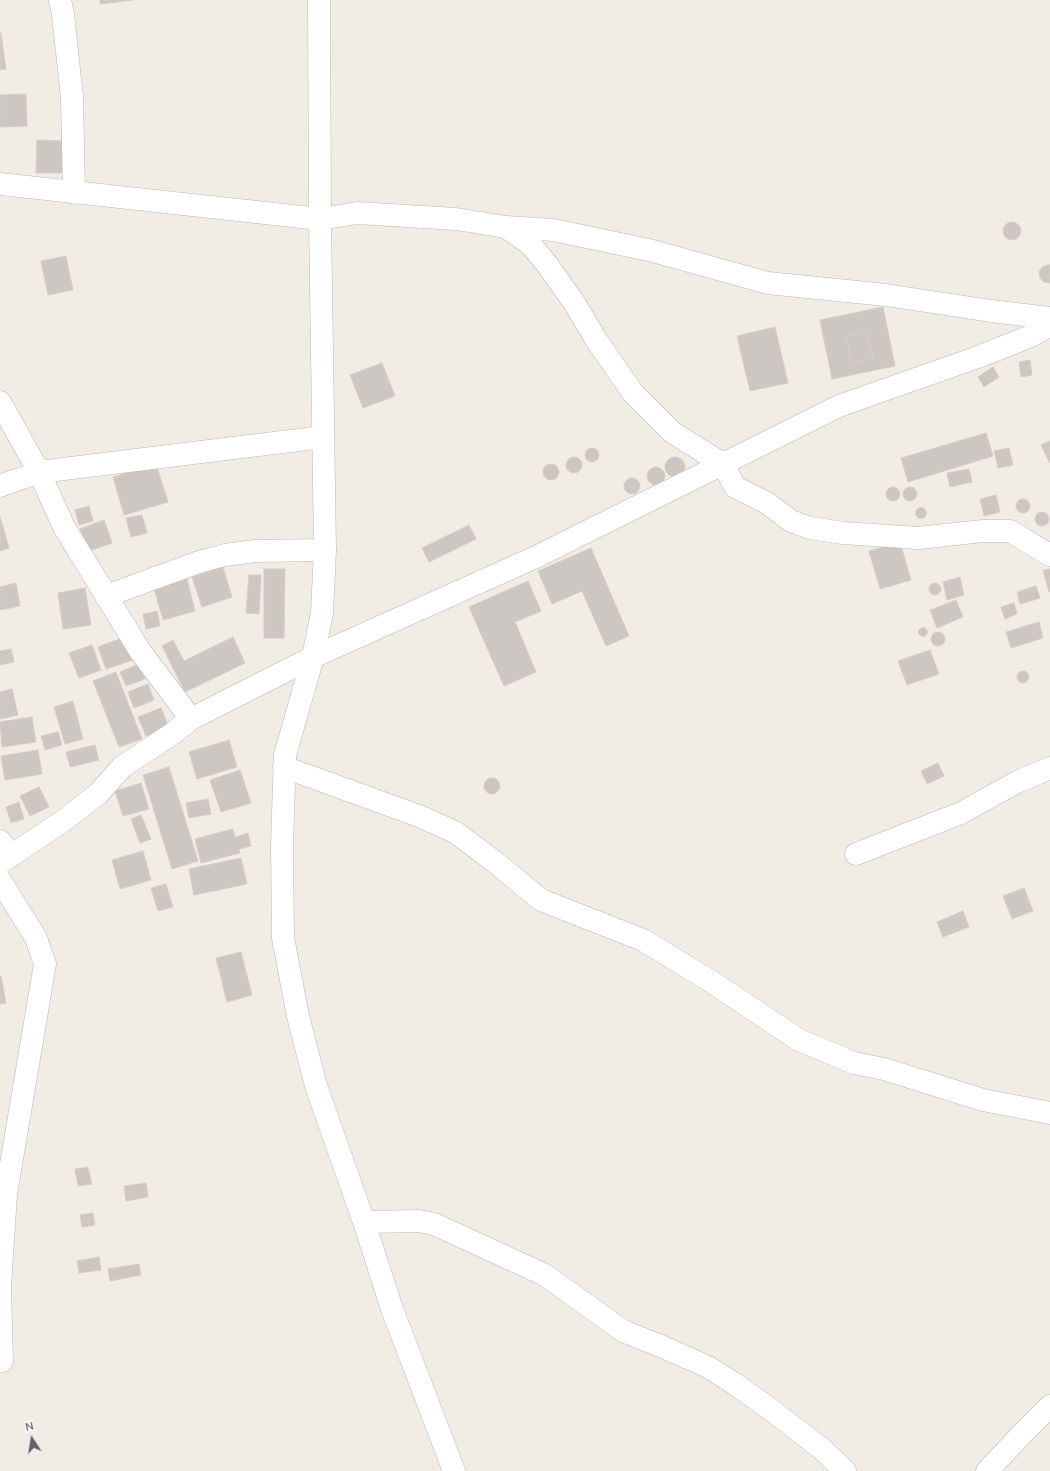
<!DOCTYPE html>
<html>
<head>
<meta charset="utf-8">
<style>
	body { margin:0 }
	#map { position:relative; width:1050px; height:1471px; overflow:hidden; background:#f1ede5; font-family:"Nunito Sans",sans-serif }
	canvas { display:block }
	.north { position:absolute; left:12px; top:1419px; width:40px; height:40px; -webkit-text-stroke:3px #fff; paint-order:stroke; rotate:348deg; font-size:11px; font-weight:700; line-height:16px; text-align:center; color:#5d6267 }
	.north::after { content:''; display:block; margin:auto; width:14px; height:18px; background:#5d6267; clip-path:polygon(50% 0,100% 100%,50% 72%,0 100%) }
</style>
</head>
<body>
<div id="map">
<canvas width="1050" height="1471"></canvas>
<div class="north">N</div>
</div>
<script>
const ctx = document.querySelector('canvas').getContext('2d');
ctx.lineJoin = 'round';
function fillPath(path, color) {
  ctx.fillStyle = color;
  ctx.fill(path, 'evenodd');
}
function shape(rows) {
  const path = new Path2D();
  for (const r of rows) {
    if (r.length === 3) {
      path.moveTo(r[0] + r[2], r[1]);
      path.arc(r[0], r[1], r[2], 0, 2 * Math.PI);
      continue;
    }
    path.moveTo(r[0], r[1]);
    for (let i = 2; i < r.length; i += 2) path.lineTo(r[i], r[i + 1]);
  }
  return path;
}
function trace(path, color, width, dash) {
  ctx.strokeStyle = color;
  ctx.lineWidth = width;
  ctx.lineCap = dash ? 'butt' : 'round';
  ctx.setLineDash(dash || []);
  ctx.stroke(path);
}
const building = shape([
	[100,0,133,0,100,4,100,0],
	[0,33,1,33,6,69,0,70,0,33],
	[26,94,27,126,0,127,0,95,26,94],
	[37,140,64,141,64,173,36,173,37,140],
	[1012,231,9],
	[66,256,73,290,48,295,41,261,66,256],
	[1047,265,1050,265,1050,283,1044,282,1040,278,1039,272,1042,267,1047,265],
	[883,307,895,366,832,379,820,320,883,307],
	[867,331,873,358,852,363,846,336,867,331],
	[775,327,788,383,750,391,737,336,775,327],
	[867,331,873,358,852,363,846,336,867,331],
	[1030,360,1032,375,1021,377,1019,362,1030,360],
	[382,363,395,396,363,408,350,375,382,363],
	[993,367,999,377,984,387,978,377,993,367],
	[986,433,993,456,908,482,901,458,986,433],
	[1050,441,1050,463,1041,445,1050,441],
	[1009,448,1013,465,998,468,994,451,1009,448],
	[592,455,7],
	[574,465,8],
	[675,467,10],
	[551,472,8],
	[156,464,168,502,124,515,113,477,156,464],
	[656,476,9],
	[969,469,972,482,950,487,947,473,969,469],
	[632,486,8],
	[910,494,7],
	[893,494,7],
	[996,495,1000,512,984,516,980,499,996,495],
	[1023,506,7],
	[89,506,93,521,79,525,75,510,89,506],
	[921,513,5.5],
	[1042,519,7],
	[142,515,147,533,131,537,126,518,142,515],
	[0,517,9,548,0,551,0,517],
	[104,520,112,543,89,551,80,529,104,520],
	[469,525,476,539,429,562,422,548,469,525],
	[900,542,911,580,880,589,869,551,900,542],
	[591,548,629,636,606,646,582,591,552,604,538,571,591,548],
	[223,567,232,597,202,607,192,577,223,567],
	[264,569,285,569,284,638,264,638,264,569],
	[1050,569,1050,591,1049,592,1043,570,1050,569],
	[249,575,261,575,259,614,246,613,249,575],
	[960,577,964,595,947,600,943,582,960,577],
	[187,579,195,611,163,620,154,588,187,579],
	[528,581,541,611,515,622,536,672,504,686,469,607,528,581],
	[16,583,20,606,0,610,0,587,16,583],
	[935,589,6],
	[1036,586,1040,598,1020,604,1017,592,1036,586],
	[85,588,91,625,63,629,58,593,85,588],
	[956,600,963,617,937,628,930,610,956,600],
	[1014,603,1017,614,1005,619,1001,607,1014,603],
	[157,611,160,626,146,629,143,614,157,611],
	[1039,622,1043,638,1011,648,1006,632,1039,622],
	[923,632,4.5],
	[938,639,7],
	[125,637,133,660,106,669,98,647,125,637],
	[233,637,245,663,185,692,162,646,173,640,184,661,233,637],
	[92,645,101,670,79,678,69,653,92,645],
	[11,649,14,662,0,665,0,651,11,649],
	[930,650,939,674,907,685,898,661,930,650],
	[139,664,145,679,126,686,120,672,139,664],
	[1023,677,6],
	[116,672,142,739,119,747,93,681,116,672],
	[148,684,154,700,134,708,128,692,148,684],
	[12,689,18,715,0,719,0,692,12,689],
	[73,701,83,739,65,744,54,707,73,701],
	[161,708,169,727,146,736,138,717,161,708],
	[32,717,36,742,2,747,0,722,32,717],
	[58,732,62,745,45,750,41,736,58,732],
	[229,740,237,767,197,779,189,752,229,740],
	[95,745,99,760,70,767,66,752,95,745],
	[38,750,42,774,5,780,1,756,38,750],
	[938,763,944,776,927,784,921,771,938,763],
	[169,767,198,861,172,869,143,775,169,767],
	[240,770,251,803,221,812,210,780,240,770],
	[492,786,8],
	[141,783,149,809,123,816,115,791,141,783],
	[39,787,49,807,30,816,20,796,39,787],
	[208,799,211,814,189,818,186,803,208,799],
	[19,802,24,819,11,823,6,807,19,802],
	[141,815,151,839,140,843,131,819,141,815],
	[233,829,235,837,248,833,251,846,239,849,240,853,201,863,195,839,233,829],
	[143,851,151,880,120,889,112,860,143,851],
	[241,858,247,884,194,895,189,869,241,858],
	[166,884,173,907,158,911,151,888,166,884],
	[1024,888,1033,911,1012,919,1003,896,1024,888],
	[963,911,969,927,943,937,937,922,963,911],
	[241,952,252,995,227,1002,216,958,241,952],
	[0,976,1,976,6,1003,0,1004,0,976],
	[88,1167,92,1184,78,1186,75,1169,88,1167],
	[146,1183,148,1197,126,1201,124,1186,146,1183],
	[93,1213,95,1225,82,1227,80,1215,93,1213],
	[99,1257,101,1270,79,1273,77,1261,99,1257],
	[139,1264,141,1275,110,1281,108,1269,139,1264]
]);
fillPath(building, '#ccc7c2');
trace(building, '#d6cec3', 1);
const minor = shape([
	[60,0,63,15,72,97,74,193],
	[0,184,320,219,357,213,456,219,506,227,553,230,649,250,768,283,886,295,991,311,1050,318],
	[506,227,530,244,546,263,575,304,597,341,633,393,672,432,723,464,735,487,767,503,791,521,810,528,843,533,918,538,983,531,1010,531,1050,555],
	[0,402,39,472,64,527,140,651,191,719],
	[0,486,39,472,323,437],
	[106,596,199,562,225,555,255,551,325,550],
	[284,767,419,816,455,832,495,862,541,900,643,940,712,982,799,1040,854,1063,884,1069,983,1100,1050,1113],
	[0,841,11,856],
	[856,854,961,813,1017,782,1050,768],
	[0,863,63,821,98,794,122,767,172,734,191,719,313,657,538,556,839,406,978,357,1031,336,1050,325],
	[0,880,36,938,45,964,6,1194,0,1286,2,1361],
	[364,1222,419,1221,434,1224,545,1275,623,1331,663,1347,708,1367,735,1384,770,1409,822,1449,845,1471],
	[987,1471,1023,1433,1050,1406]
]);
const tertiary = shape([
	[319,0,320,219,325,550,322,613,313,657,285,755,282,845,283,938,298,1016,316,1086,364,1222,392,1309,454,1471]
]);
trace(minor, '#b6b9bd', 23);
trace(tertiary, '#b6b9bd', 23);
trace(minor, '#fff', 22);
trace(tertiary, '#fff', 22);
</script>
</body>
</html>
